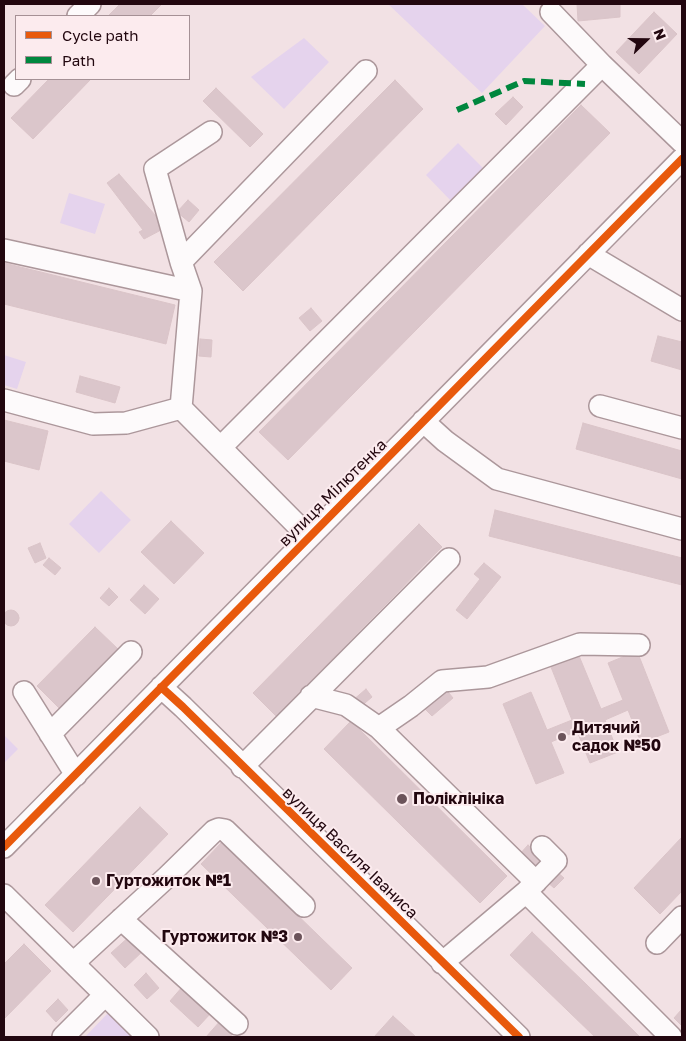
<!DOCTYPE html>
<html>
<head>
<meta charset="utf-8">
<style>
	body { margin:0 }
	#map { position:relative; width:686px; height:1041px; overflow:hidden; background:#f2e1e4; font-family:"Golos Text",sans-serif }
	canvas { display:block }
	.frame { position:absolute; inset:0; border:5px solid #22070f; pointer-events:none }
	.legend { position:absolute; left:15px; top:15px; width:175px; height:65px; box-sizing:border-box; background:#fcebee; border:1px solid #a59095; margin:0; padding:6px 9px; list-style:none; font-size:15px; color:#22070f }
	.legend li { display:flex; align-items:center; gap:10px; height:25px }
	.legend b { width:25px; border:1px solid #a59095 }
	.north { position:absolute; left:621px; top:15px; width:50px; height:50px; -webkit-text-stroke:4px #fcebee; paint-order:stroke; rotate:68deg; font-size:14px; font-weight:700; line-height:20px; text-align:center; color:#22070f }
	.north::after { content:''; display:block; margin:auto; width:18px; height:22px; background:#22070f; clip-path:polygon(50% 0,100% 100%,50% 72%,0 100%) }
</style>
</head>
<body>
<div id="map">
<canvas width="686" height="1041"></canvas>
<div class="frame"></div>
<ul class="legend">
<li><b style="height:6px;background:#e8590c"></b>Cycle path</li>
<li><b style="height:6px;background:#00873e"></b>Path</li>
</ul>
<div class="north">N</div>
</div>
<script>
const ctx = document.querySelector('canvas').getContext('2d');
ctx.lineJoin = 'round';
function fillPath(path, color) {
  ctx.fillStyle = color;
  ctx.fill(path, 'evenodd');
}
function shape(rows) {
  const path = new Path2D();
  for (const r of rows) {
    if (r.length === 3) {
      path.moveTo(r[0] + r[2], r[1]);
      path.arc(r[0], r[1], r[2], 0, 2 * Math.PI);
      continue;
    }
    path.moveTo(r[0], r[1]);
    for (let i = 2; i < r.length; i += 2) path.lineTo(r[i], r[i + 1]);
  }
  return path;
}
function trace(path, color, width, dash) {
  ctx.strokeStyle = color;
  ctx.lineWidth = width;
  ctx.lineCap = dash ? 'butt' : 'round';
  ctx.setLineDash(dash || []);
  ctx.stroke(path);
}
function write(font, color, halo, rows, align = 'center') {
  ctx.font = font + ' "Golos Text",sans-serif';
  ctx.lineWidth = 4;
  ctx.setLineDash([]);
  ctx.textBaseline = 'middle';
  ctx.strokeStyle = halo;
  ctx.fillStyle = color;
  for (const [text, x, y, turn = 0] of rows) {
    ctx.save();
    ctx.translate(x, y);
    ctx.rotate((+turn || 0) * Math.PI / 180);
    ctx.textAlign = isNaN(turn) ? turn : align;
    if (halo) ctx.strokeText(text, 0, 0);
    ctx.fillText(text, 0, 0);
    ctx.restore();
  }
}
fillPath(shape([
	[388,4,522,4,545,26,482,93],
	[304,38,329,62,284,109,251,77],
	[458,143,484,169,451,201,426,175],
	[69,193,105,204,95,234,60,223],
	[4,355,26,362,17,389,4,385],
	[101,491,131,520,99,553,69,524],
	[4,735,18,749,4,763],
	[108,1013,133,1037,85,1037]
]), '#e5d3ed');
const building = shape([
	[120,4,162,4,150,16,108,16,120,4],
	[577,4,620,4,620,17,578,21,577,4],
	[654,12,677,34,639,74,616,52,654,12],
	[49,79,91,79,33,139,11,118,49,79],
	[395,80,423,109,243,291,214,262,395,80],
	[216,88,263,134,250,147,203,101,216,88],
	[513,97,523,107,506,125,495,114,513,97],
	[581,105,610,133,288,460,259,432,581,105],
	[119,174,156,216,161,230,144,239,139,232,143,230,107,183,119,174],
	[188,200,199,210,189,222,177,212,188,200],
	[4,263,175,305,166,344,4,304,4,263],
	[311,308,322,321,310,331,299,318,311,308],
	[658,336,682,342,682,370,651,361,658,336],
	[200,339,212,340,211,357,199,356,200,339],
	[80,376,120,387,115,403,76,392,80,376],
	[4,420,48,431,39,470,4,461,4,420],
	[583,423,682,451,682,479,576,449,583,423],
	[495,510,682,558,682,585,489,536,495,510],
	[171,521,204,553,174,584,141,552,171,521],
	[419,524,442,547,276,716,253,693,419,524],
	[40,543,46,558,35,563,28,548,40,543],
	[49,558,61,568,55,575,43,565,49,558],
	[484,563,501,577,467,619,456,610,480,579,474,574,484,563],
	[144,585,159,599,145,614,130,600,144,585],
	[109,588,118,597,109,606,100,598,109,588],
	[11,618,8],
	[95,627,119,650,60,709,37,686,95,627],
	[577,651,601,709,623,700,608,663,637,651,669,732,641,743,628,710,605,720,618,752,590,763,577,731,551,742,564,773,536,784,503,704,531,692,547,730,572,720,549,662,577,651],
	[444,687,453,698,432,716,422,706,444,687],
	[366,689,372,697,359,708,352,701,366,689],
	[351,721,507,876,480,903,324,749,351,721],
	[140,807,168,834,73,932,45,905,140,807],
	[682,837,682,891,660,914,634,888,682,837],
	[222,842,352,968,331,990,201,864,222,842],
	[528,845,548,864,538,874,519,855,528,845],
	[556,871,564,878,554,888,546,881,556,871],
	[532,932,586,984,640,1037,595,1037,510,955,532,932],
	[131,935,145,949,125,968,111,953,131,935],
	[24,944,51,971,4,1019,4,964,24,944],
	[146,973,159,988,147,999,134,985,146,973],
	[183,986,211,1013,198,1027,170,1001,183,986],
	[58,999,68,1010,56,1022,46,1011,58,999],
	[682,1009,682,1026,674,1018,682,1009],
	[393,1016,416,1037,374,1037,393,1016],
	[221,1020,234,1032,230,1037,206,1037,221,1020]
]);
fillPath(building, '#dbc6cb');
trace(building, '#dac4c8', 1);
const minor = shape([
	[551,12,602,65,682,142],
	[78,16,90,4],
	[14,85,20,79],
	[4,250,191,291],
	[588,254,682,310],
	[181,262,155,169,211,132],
	[4,400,93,424,126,423,181,408],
	[600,406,682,428],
	[423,421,445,441,497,479,682,529],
	[221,447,602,65],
	[309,537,181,408,191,291,181,262,366,71],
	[161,687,183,707,519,1037],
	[24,692,76,775],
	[311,696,346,705,379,728,536,882],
	[379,728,411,706,442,681,488,677,580,644,639,645],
	[50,734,131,652],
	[242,767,449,559],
	[4,847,682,159],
	[526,892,671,1037],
	[4,895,148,1037],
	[121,919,237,1024],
	[657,943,682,917],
	[442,963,526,892,556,861,542,847],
	[78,968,78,961,81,956,167,877,214,831,219,829,225,830,304,906],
	[63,1037,105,995]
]);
trace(minor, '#ac979b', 24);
trace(minor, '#fdfafb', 21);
trace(shape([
	[457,110,524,81,585,84]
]), '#00873e', 6, [12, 6]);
trace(shape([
	[161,687,183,707,519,1037],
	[4,847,682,159]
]), '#e8590c', 8);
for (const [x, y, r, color] of [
	[562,737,5,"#6b535a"],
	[402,799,6,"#6b535a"],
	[96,881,5,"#6b535a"],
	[298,937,5,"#6b535a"]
]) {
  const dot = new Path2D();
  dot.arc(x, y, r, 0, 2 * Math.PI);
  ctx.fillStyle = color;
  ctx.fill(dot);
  trace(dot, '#fcebee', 2);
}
write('16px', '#22070f', '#fcebee', [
	["вулиця Мілютенка",333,493,-45],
	["вулиця Василя Іваниса",350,853,44]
]);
write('bold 16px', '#22070f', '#fcebee', [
	["Дитячий",572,728],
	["садок №50",572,746],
	["Поліклініка",413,799],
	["Гуртожиток №1",106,881],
	["Гуртожиток №3",288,937,"right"]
], 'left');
</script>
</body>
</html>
